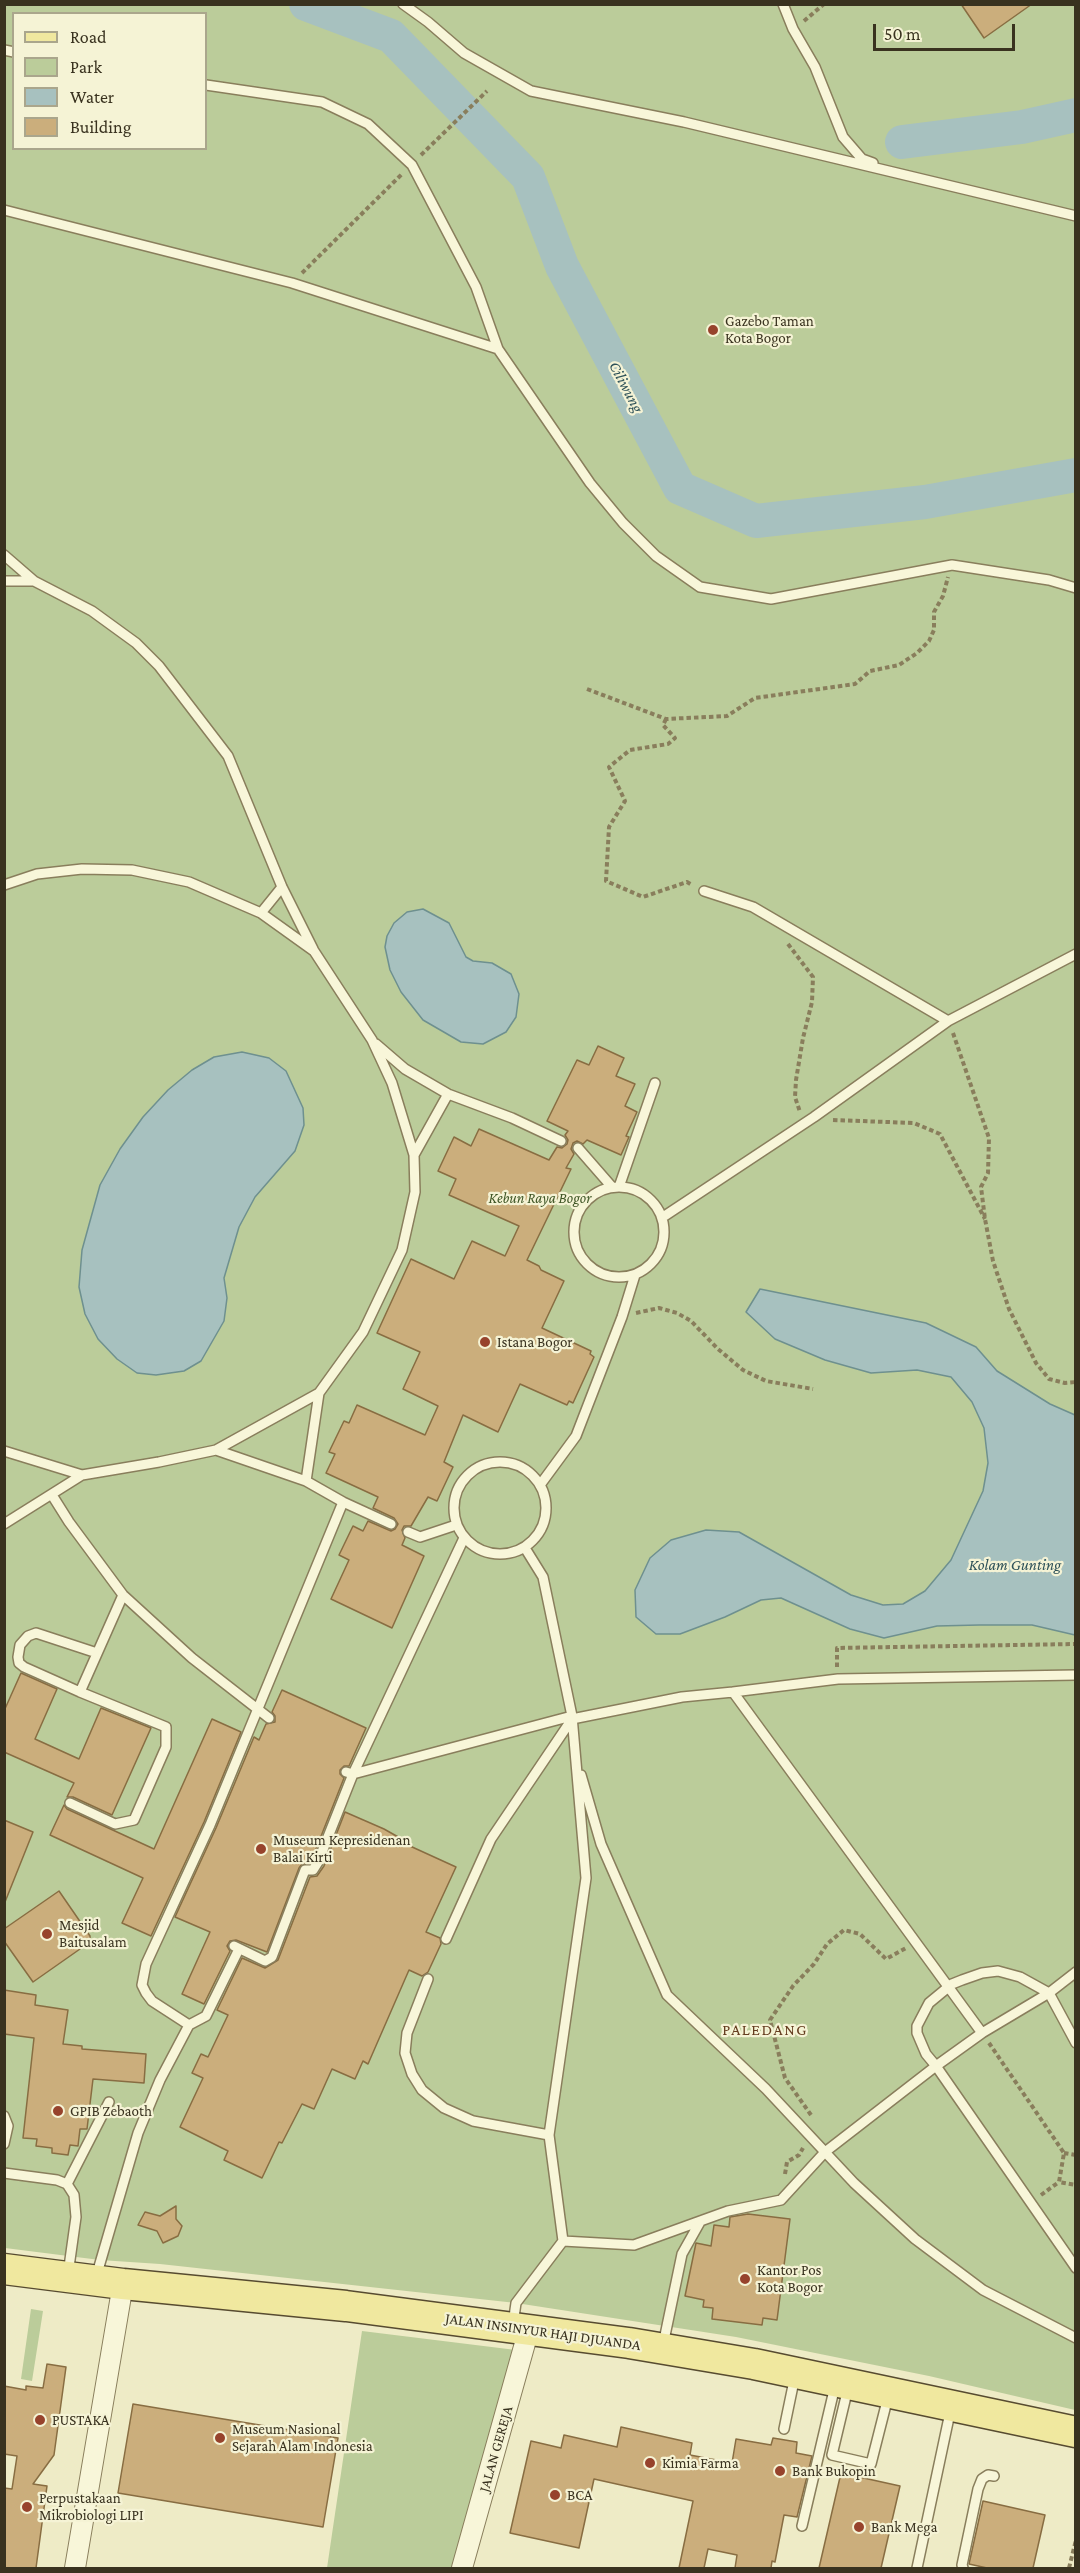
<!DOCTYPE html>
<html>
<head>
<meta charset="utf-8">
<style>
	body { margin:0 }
	#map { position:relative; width:1080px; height:2573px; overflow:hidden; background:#eeebc6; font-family:"Crimson Pro",serif }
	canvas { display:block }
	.frame { position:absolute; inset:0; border:6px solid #39321f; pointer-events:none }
	.legend { position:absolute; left:12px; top:12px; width:195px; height:138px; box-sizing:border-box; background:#f5f3d5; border:2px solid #aaa68c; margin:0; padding:8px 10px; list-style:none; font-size:18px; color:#39321f }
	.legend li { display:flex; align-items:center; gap:12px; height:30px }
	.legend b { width:30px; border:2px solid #aaa68c }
	.scale { position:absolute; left:873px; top:24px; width:142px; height:27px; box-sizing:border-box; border:3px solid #39321f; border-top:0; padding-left:8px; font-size:18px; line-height:21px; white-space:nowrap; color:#39321f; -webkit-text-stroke:4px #f5f3d5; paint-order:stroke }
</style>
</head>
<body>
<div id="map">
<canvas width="1080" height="2573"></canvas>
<div class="frame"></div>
<ul class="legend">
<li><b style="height:8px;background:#f0e89f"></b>Road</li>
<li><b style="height:16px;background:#bbcc9a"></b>Park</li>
<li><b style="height:16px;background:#a7c1bf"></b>Water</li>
<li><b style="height:16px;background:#cbae7c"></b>Building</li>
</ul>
<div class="scale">50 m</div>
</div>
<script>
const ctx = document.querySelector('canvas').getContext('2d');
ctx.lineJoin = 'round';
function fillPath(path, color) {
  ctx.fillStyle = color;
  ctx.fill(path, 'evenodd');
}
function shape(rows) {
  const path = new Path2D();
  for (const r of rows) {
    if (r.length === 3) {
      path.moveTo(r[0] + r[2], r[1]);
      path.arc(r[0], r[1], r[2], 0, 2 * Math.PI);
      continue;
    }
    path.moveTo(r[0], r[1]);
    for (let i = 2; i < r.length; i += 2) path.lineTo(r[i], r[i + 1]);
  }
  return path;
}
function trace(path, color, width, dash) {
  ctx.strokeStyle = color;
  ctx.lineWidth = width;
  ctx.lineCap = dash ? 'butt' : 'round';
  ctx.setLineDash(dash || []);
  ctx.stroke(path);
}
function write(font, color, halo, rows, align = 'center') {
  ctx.font = font + ' "Crimson Pro",serif';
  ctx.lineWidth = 4.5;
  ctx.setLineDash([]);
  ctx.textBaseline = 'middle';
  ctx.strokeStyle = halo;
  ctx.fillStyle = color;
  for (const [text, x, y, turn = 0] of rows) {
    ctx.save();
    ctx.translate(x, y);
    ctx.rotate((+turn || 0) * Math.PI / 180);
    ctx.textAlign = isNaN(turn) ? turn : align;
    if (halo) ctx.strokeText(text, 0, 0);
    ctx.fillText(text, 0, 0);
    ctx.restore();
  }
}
fillPath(shape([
	[4,5,1075,5,1075,2410,929,2376,736,2337,516,2303,160,2264,100,2260,5,2248],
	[14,14,206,14,206,148,14,148],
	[31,2309,43,2311,32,2381,21,2379],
	[362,2331,524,2351,462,2568,327,2568]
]), '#bbcc9a');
const water = shape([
	[423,909,449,923,466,957,473,961,492,963,511,974,519,994,516,1017,506,1032,483,1044,461,1042,423,1020,401,992,390,970,385,947,387,936,394,923,407,912,423,909],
	[242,1052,269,1058,286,1071,303,1108,304,1125,295,1151,255,1197,239,1227,224,1278,227,1298,224,1321,201,1361,184,1371,156,1375,137,1373,117,1359,98,1339,85,1314,79,1287,82,1250,100,1185,120,1149,143,1117,168,1090,192,1070,214,1057,242,1052],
	[760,1289,926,1323,976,1347,997,1371,1050,1404,1075,1415,1075,1635,1032,1625,979,1625,937,1626,884,1638,850,1629,781,1598,761,1600,725,1617,680,1634,656,1634,636,1617,635,1590,650,1558,671,1540,706,1530,739,1532,851,1595,883,1605,903,1604,925,1591,951,1560,983,1491,988,1463,984,1428,972,1402,951,1377,917,1370,871,1373,825,1360,775,1339,746,1312,760,1289]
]);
fillPath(water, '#a7c1bf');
trace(water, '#6e908f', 1.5);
trace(shape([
	[306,4,391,36,528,177,562,266,680,488,756,521,925,502,1076,475],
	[902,142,1022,127,1076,115]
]), '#a7c1bf', 34);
const building = shape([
	[961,4,1032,4,984,38,961,4],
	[598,1046,624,1058,616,1076,635,1084,625,1106,637,1112,626,1136,629,1137,621,1155,587,1140,583,1144,577,1141,573,1143,571,1149,574,1154,566,1168,571,1169,527,1260,539,1266,541,1270,564,1281,542,1328,591,1351,590,1354,594,1357,573,1403,569,1401,567,1405,520,1384,498,1432,463,1415,444,1462,453,1467,437,1501,428,1497,411,1526,404,1526,402,1530,405,1538,402,1545,424,1556,392,1628,331,1599,349,1560,339,1555,353,1526,363,1531,368,1521,391,1531,395,1529,398,1524,394,1518,373,1508,378,1497,326,1473,335,1454,329,1452,344,1421,349,1423,357,1405,425,1435,438,1406,403,1389,420,1352,377,1333,411,1259,454,1279,472,1241,505,1256,519,1226,449,1195,456,1179,438,1171,454,1137,471,1146,479,1129,549,1160,557,1147,562,1148,567,1144,568,1140,565,1135,568,1131,547,1121,577,1060,589,1065,598,1046],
	[21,1673,57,1689,35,1739,79,1759,101,1708,151,1728,112,1815,73,1797,67,1797,74,1783,4,1752,4,1711,21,1673],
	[282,1690,366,1728,349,1766,344,1766,340,1770,340,1774,344,1778,312,1859,309,1863,302,1864,299,1868,267,1952,236,1940,230,1941,227,1946,230,1951,204,2004,182,1994,210,1932,175,1917,216,1828,254,1737,259,1740,266,1724,275,1722,275,1716,272,1712,282,1690],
	[212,1719,241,1732,204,1822,151,1936,122,1923,143,1878,50,1835,64,1805,67,1809,154,1849,212,1719],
	[345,1812,384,1829,400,1838,399,1841,456,1867,426,1932,440,1938,441,1944,428,1972,422,1976,409,1970,368,2064,363,2061,355,2079,332,2069,314,2109,302,2104,282,2143,279,2142,262,2178,224,2160,228,2151,180,2127,203,2078,192,2073,201,2054,208,2057,228,2015,217,2010,242,1958,265,1968,278,1960,310,1877,317,1876,324,1866,345,1812],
	[4,1820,33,1832,5,1902,4,1902,4,1820],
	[59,1891,90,1936,90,1942,33,1982,4,1941,4,1929,59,1891],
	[4,1990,36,1995,35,2005,68,2010,63,2044,82,2046,82,2049,146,2054,144,2083,93,2079,87,2129,80,2129,78,2146,70,2145,68,2155,52,2153,52,2148,36,2146,37,2139,23,2138,34,2038,4,2034,4,1990],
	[176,2206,176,2219,182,2226,178,2236,163,2243,157,2231,138,2225,145,2212,160,2216,176,2206],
	[748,2214,790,2219,777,2320,763,2318,762,2325,712,2319,713,2308,703,2307,704,2300,685,2296,696,2243,711,2246,714,2225,729,2227,730,2217,748,2214],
	[47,2364,66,2367,54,2455,33,2484,47,2486,36,2568,4,2568,4,2488,12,2489,17,2456,4,2454,4,2386,26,2390,26,2386,43,2388,47,2364],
	[133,2404,338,2438,323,2527,118,2493,133,2404],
	[621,2427,692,2443,690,2455,732,2463,736,2439,771,2445,773,2438,797,2442,796,2453,812,2456,797,2517,784,2515,775,2562,772,2561,771,2568,735,2568,737,2555,708,2549,704,2568,679,2568,693,2501,594,2479,579,2548,510,2533,531,2441,561,2448,564,2435,617,2447,621,2427],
	[841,2473,900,2486,881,2568,819,2568,841,2473],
	[983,2501,1045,2515,1033,2568,987,2568,969,2564,983,2501]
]);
fillPath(building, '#cbae7c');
trace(building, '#886d42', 1.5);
const lane = shape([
	[403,4,428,22,464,53,531,91,684,122,1076,216],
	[783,4,793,29,815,67,843,137,862,159,873,163],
	[4,50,14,52],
	[206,85,322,102,368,124,412,165,476,287,498,349,590,483,623,523,656,556,700,587,771,599,952,565,1049,580,1076,588],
	[4,210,292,283,498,349],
	[4,555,34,581],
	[4,581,34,581,92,611,136,643,159,666,228,756,282,887,313,949],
	[4,885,37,874,82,869,132,870,189,882,261,913,314,951,372,1040,392,1083,414,1155,415,1192,402,1250,363,1332,319,1393,216,1450,159,1462,82,1475,4,1451],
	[704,891,753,907,948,1021],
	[261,913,282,887],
	[376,1044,405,1069,448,1094,512,1118,561,1141],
	[578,1148,612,1187],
	[414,1155,448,1094],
	[619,1232,45],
	[619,1187,655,1083],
	[663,1217,814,1117,948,1021,1076,954],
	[216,1450,306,1481,343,1502],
	[500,1508,46],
	[306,1481,319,1393],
	[540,1485,576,1436,622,1317,635,1275],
	[52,1495,69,1522,123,1595,192,1658,269,1718],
	[4,1524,82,1475],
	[408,1532,420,1537,456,1525],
	[97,1653,36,1633,28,1636,20,1645,18,1657,19,1663,24,1667,80,1692,123,1595],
	[733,1692,838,1679,1076,1675],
	[346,1772,353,1774,572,1716],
	[581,1775,601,1844,667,1995,766,2089,854,2183,915,2239,983,2290,1076,2338],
	[70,1803,115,1824,134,1820,166,1747,166,1727,80,1692],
	[446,1939,491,1839,572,1719,682,1697,733,1692,982,2033],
	[234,1946,265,1961,272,1957,305,1870,313,1870,318,1862,353,1774,464,1538],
	[1076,1972,1049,1993,1020,1977,998,1971,982,1973,962,1980,952,1984,929,2003,917,2026,917,2033,926,2054,936,2066,1076,2268],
	[428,1979,407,2033,405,2053,412,2074,422,2090,444,2108,473,2121,549,2135],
	[189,2025,152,2001,146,1993,142,1985,146,1964,210,1825,343,1502,391,1524],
	[4,2116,8,2126,4,2144],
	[4,2173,57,2180,67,2184,74,2195,76,2217,68,2274],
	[67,2184,109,2102],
	[563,2241,634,2245,728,2211,781,2200,825,2152,936,2066,982,2033,1049,1993,1076,2043],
	[96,2277,138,2133,160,2080,189,2025,206,2016,239,1949],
	[513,2324,516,2303,563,2241,549,2135,586,1878,572,1716,543,1577,525,1548],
	[663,2345,682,2254,700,2222],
	[848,2388,832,2455,871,2464,888,2397],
	[784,2429,795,2376],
	[802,2526,835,2386],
	[917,2568,951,2408],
	[963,2568,962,2565,978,2489,982,2479,988,2475,994,2476]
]);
const street = shape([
	[75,2568,123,2284],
	[462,2568,529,2329]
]);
const primary = shape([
	[4,2269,123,2284,346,2306,629,2343,754,2364,1076,2432]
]);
trace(lane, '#897e5c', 12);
trace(street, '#897e5c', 22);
trace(primary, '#574b30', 33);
trace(shape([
	[804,21,824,4],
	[421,155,487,91],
	[302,273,403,173],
	[587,689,666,719,727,716,755,698,855,684,870,671,899,665,917,653,929,641,934,630,934,612,943,596,948,577],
	[666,719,663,725,675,738,668,744,630,750,609,767,625,801,609,827,606,881,643,897,687,882,692,885],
	[788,944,813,977,812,1002,803,1038,796,1080,795,1097,800,1112],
	[953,1033,989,1138,988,1173,981,1187,985,1219,993,1261,1009,1309,1036,1363,1049,1379,1065,1383,1076,1382],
	[833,1120,914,1123,940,1134,985,1219],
	[636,1313,659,1308,677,1313,691,1321,718,1349,743,1370,766,1381,813,1389],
	[837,1667,837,1648,1076,1644],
	[989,2043,1064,2153,1059,2182,1076,2185],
	[811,2115,785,2078,770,2020,793,1986,814,1964,827,1944,844,1930,860,1934,886,1959,906,1948],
	[1064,2153,1076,2155],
	[785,2174,787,2162,799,2155,803,2148],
	[1041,2195,1059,2182],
	[1069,2568,1076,2540]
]), '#897e5c', 4, [4.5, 3]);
trace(lane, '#f8f6d9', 9);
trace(street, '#f8f6d9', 20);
trace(primary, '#f0e89f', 30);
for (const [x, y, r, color] of [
	[713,330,6,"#97432c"],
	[485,1342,6,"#97432c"],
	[261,1849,6,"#97432c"],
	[47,1934,6,"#97432c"],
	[58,2111,6,"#97432c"],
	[745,2279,6,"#97432c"],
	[40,2420,6,"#97432c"],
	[220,2438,6,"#97432c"],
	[650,2463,6,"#97432c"],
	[780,2471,6,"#97432c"],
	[555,2495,6,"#97432c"],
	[27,2507,6,"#97432c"],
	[859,2527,6,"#97432c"]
]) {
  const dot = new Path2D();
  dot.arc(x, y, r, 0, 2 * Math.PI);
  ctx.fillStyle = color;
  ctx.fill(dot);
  trace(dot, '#f5f3d5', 2);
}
write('15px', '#39321f', '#f5f3d5', [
	["Gazebo Taman",725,321],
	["Kota Bogor",725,338],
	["Istana Bogor",497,1342],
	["Museum Kepresidenan",273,1840],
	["Balai Kirti",273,1857],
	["Mesjid",59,1925],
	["Baitusalam",59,1942],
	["GPIB Zebaoth",70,2111],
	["Kantor Pos",757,2270],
	["Kota Bogor",757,2287],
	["PUSTAKA",52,2420],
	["Museum Nasional",232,2429],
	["Sejarah Alam Indonesia",232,2446],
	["Kimia Farma",662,2463],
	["Bank Bukopin",792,2471],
	["BCA",567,2495],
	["Perpustakaan",39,2498],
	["Mikrobiologi LIPI",39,2515],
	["Bank Mega",871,2527]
], 'left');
write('italic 15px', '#3f5626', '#f5f3d5', [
	["Kebun Raya Bogor",540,1198]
]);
write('15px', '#39321f', '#f5f3d5', [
	["JALAN INSINYUR HAJI DJUANDA",543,2332,8],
	["JALAN GEREJA",496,2449,-74]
]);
write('italic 16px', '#2f5259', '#f5f3d5', [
	["Ciliwung",626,387,62],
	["Kolam Gunting",1015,1565]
]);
ctx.letterSpacing = '1.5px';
write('16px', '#653d1f', '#f5f3d5', [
	["PALEDANG",765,2030]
]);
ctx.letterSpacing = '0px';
</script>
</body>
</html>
